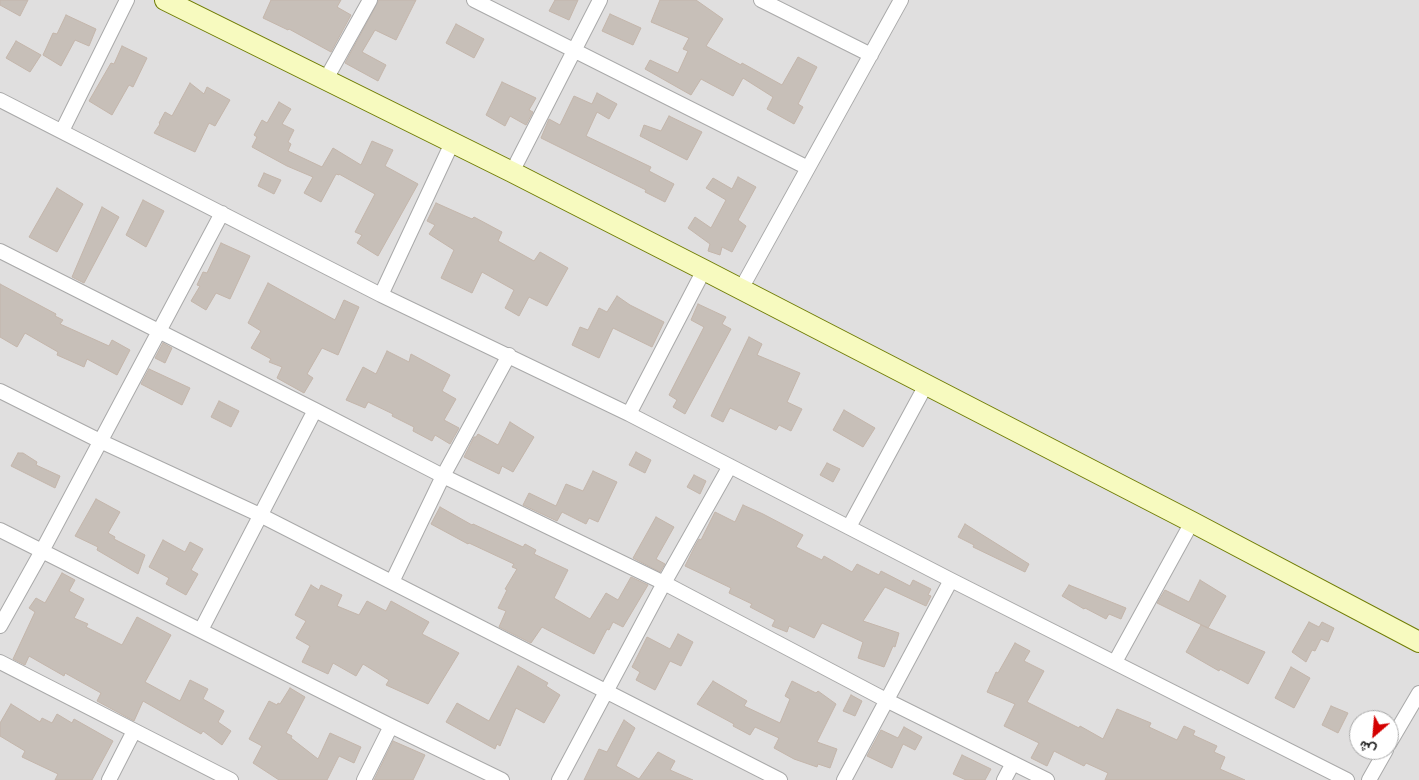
<!DOCTYPE html>
<html>
<head>
<meta charset="utf-8">
<style>
	body { margin:0 }
	#map { position:relative; width:1419px; height:780px; overflow:hidden; background:#f2efe9; font-family:"Fira Sans Condensed",Vazirmatn,sans-serif }
	canvas { display:block }
	.north { position:absolute; left:1349px; top:710px; width:50px; height:50px; box-sizing:border-box; background:#fff; border:1px solid #a7a7a7; border-radius:50%; rotate:207deg; font-size:14px; font-weight:700; line-height:20px; text-align:center; color:#222 }
	.north::after { content:''; display:block; margin:auto; width:18px; height:22px; background:#d40000; clip-path:polygon(50% 0,100% 100%,50% 72%,0 100%) }
</style>
</head>
<body>
<div id="map">
<canvas width="1419" height="780"></canvas>
<div class="north">ش</div>
</div>
<script>
const ctx = document.querySelector('canvas').getContext('2d');
ctx.lineJoin = 'round';
function fillPath(path, color) {
  ctx.fillStyle = color;
  ctx.fill(path, 'evenodd');
}
function shape(rows) {
  const path = new Path2D();
  for (const r of rows) {
    path.moveTo(r[0], r[1]);
    for (let i = 2; i < r.length; i += 2) path.lineTo(r[i], r[i + 1]);
  }
  return path;
}
function trace(path, color, width, dash) {
  ctx.strokeStyle = color;
  ctx.lineWidth = width;
  ctx.lineCap = dash ? 'butt' : 'round';
  ctx.setLineDash(dash || []);
  ctx.stroke(path);
}
fillPath(shape([
	[0,0,1419,0,1419,780,0,780],
	[1359,720,1389,720,1389,750,1359,750]
]), '#e0dfdf');
const building = shape([
	[0,0,28,0,20,16,0,5,0,0],
	[271,0,341,0,337,7,351,15,331,52,289,29,288,30,263,18,271,0],
	[379,0,416,0,396,40,375,30,362,52,386,65,378,81,345,63,379,0],
	[555,0,578,0,569,20,549,11,555,0],
	[660,0,696,0,723,19,706,46,741,65,742,63,782,85,798,57,817,67,798,104,803,107,794,124,767,109,773,97,743,78,733,96,701,79,691,95,645,69,650,60,678,73,688,51,683,49,689,38,651,22,660,0],
	[610,14,641,28,633,45,602,31,610,14],
	[66,15,96,29,89,46,75,40,61,66,43,55,53,33,57,34,66,15],
	[456,24,484,39,474,58,446,43,456,24],
	[16,41,41,55,30,72,6,58,16,41],
	[122,46,147,58,133,87,129,85,112,115,89,101,111,63,114,64,122,46],
	[502,82,536,98,529,110,533,112,526,125,510,116,505,126,486,115,502,82],
	[190,83,204,94,207,87,230,100,215,126,209,123,195,152,154,133,160,124,159,123,165,112,172,116,190,83],
	[597,93,617,104,609,119,597,112,586,136,651,167,649,171,674,184,665,202,645,192,646,190,541,138,549,119,560,125,574,96,592,104,597,93],
	[279,102,291,109,282,124,294,130,288,142,291,144,288,151,322,167,333,148,361,165,372,141,393,150,385,166,418,184,378,256,357,243,362,235,355,232,375,194,339,174,339,175,336,174,321,202,304,193,313,177,287,166,252,147,257,137,254,135,262,120,267,123,279,102],
	[669,116,702,132,687,160,640,136,644,125,661,131,669,116],
	[264,173,281,180,274,194,258,186,264,173],
	[738,177,756,187,738,220,746,226,732,252,722,247,720,255,708,251,710,244,688,228,695,217,711,228,726,200,706,188,713,178,732,189,738,177],
	[57,188,83,204,57,252,29,237,57,188],
	[143,200,164,211,146,247,126,235,143,200],
	[436,203,472,219,474,217,502,232,498,241,534,261,540,252,568,268,547,306,529,297,519,316,505,308,514,290,482,272,472,293,441,278,454,250,429,234,435,225,427,221,436,203],
	[102,207,119,217,84,283,72,277,102,207],
	[221,243,250,256,230,299,216,293,206,310,191,301,200,286,197,285,203,272,207,273,221,243],
	[268,283,335,320,344,300,359,307,338,355,322,348,307,374,313,378,304,393,277,378,282,367,269,362,271,359,251,348,261,331,248,323,268,283],
	[0,284,56,314,55,316,63,320,60,324,109,346,112,340,130,350,117,375,87,359,84,367,57,355,58,352,25,333,17,347,0,337,0,284],
	[617,296,630,305,664,322,652,347,613,328,599,358,572,345,580,327,588,330,599,308,607,312,617,296],
	[698,304,726,317,722,324,731,329,685,414,673,407,677,400,669,395,704,327,691,320,698,304],
	[749,337,762,344,757,355,800,373,787,402,802,409,791,431,779,425,776,430,730,408,723,422,711,416,749,337],
	[163,343,172,348,165,363,155,358,163,343],
	[387,351,409,362,411,354,450,375,442,391,456,399,444,420,459,428,450,444,435,435,432,441,413,431,414,427,392,416,393,414,368,402,365,408,346,400,363,367,376,374,387,351],
	[149,369,190,388,182,405,141,384,149,369],
	[219,401,239,411,231,427,211,417,219,401],
	[844,410,875,428,863,447,833,430,844,410],
	[510,422,534,437,513,472,502,466,499,474,464,457,474,437,476,437,478,434,498,445,510,422],
	[636,452,651,460,645,473,629,465,636,452],
	[18,453,23,453,37,462,36,465,60,476,55,488,11,466,18,453],
	[827,463,840,469,833,482,820,475,827,463],
	[593,471,617,482,598,522,589,518,586,524,562,512,557,521,523,505,529,493,556,506,566,484,583,491,593,471],
	[694,475,706,481,700,494,687,487,694,475],
	[96,499,120,512,108,533,115,537,114,539,145,555,138,574,97,550,98,547,75,536,96,499],
	[743,505,763,514,803,535,796,547,822,560,824,556,852,572,857,564,879,575,881,571,910,586,913,580,931,589,928,595,931,596,926,606,885,587,863,621,899,633,895,647,893,646,884,667,858,658,863,642,822,623,814,638,789,626,787,632,772,626,775,620,750,607,752,604,729,593,731,588,685,566,695,546,699,539,701,540,715,512,735,522,743,505],
	[440,507,472,525,473,524,523,547,525,544,536,550,534,554,568,570,554,598,590,619,606,593,618,600,631,577,648,585,623,627,613,622,609,630,607,629,594,654,542,627,531,643,499,627,506,611,498,608,507,590,505,589,517,569,512,567,514,564,469,543,468,544,431,524,440,507],
	[656,517,674,527,656,559,665,564,660,572,633,558,656,517],
	[965,524,1029,564,1025,572,973,547,974,545,958,537,965,524],
	[163,540,185,552,190,542,203,549,191,570,198,574,186,595,166,584,169,578,149,567,163,540],
	[62,573,75,580,69,591,84,599,74,618,88,624,86,627,122,645,137,617,171,635,145,682,180,701,190,680,208,689,203,699,224,711,218,722,231,731,222,745,203,731,201,734,143,701,134,721,97,701,101,693,65,673,64,676,29,656,25,665,13,659,35,612,29,608,36,598,45,603,62,573],
	[1200,580,1226,596,1208,628,1157,603,1165,590,1189,602,1200,580],
	[311,585,319,590,321,585,342,595,337,606,359,615,367,601,386,611,391,601,429,622,422,634,459,653,428,704,386,685,389,680,363,664,356,676,333,663,328,674,302,662,310,646,296,638,306,621,295,615,311,585],
	[1069,585,1126,608,1121,619,1109,614,1106,619,1085,608,1084,609,1062,596,1069,585],
	[1309,622,1319,627,1322,622,1334,628,1328,642,1321,639,1315,651,1312,650,1306,662,1292,652,1309,622],
	[1201,625,1265,652,1248,684,1220,669,1219,671,1186,652,1201,625],
	[678,634,693,642,681,666,670,661,655,690,636,680,640,672,632,667,647,637,670,649,678,634],
	[1015,643,1030,651,1024,661,1044,671,1027,702,1079,728,1080,726,1103,739,1117,709,1151,723,1149,727,1177,740,1184,726,1195,731,1193,735,1217,746,1214,752,1225,757,1220,769,1245,780,1105,780,1108,773,1086,763,1084,766,1054,751,1047,766,1031,758,1039,743,1004,726,1015,704,987,692,996,672,998,673,1015,643],
	[518,666,548,683,546,686,560,695,544,723,516,708,500,746,497,744,495,749,446,722,457,703,489,721,518,666],
	[1291,667,1310,678,1294,708,1275,698,1291,667],
	[713,681,747,701,744,706,780,723,790,699,785,696,792,681,816,693,818,691,836,704,817,742,837,749,830,768,818,764,817,767,794,759,774,748,779,738,755,727,750,735,733,726,734,724,697,704,713,681],
	[290,688,305,697,286,733,292,736,291,738,318,759,330,733,361,747,354,763,339,756,327,780,279,780,253,763,262,746,249,739,269,701,277,705,278,703,280,704,290,688],
	[851,695,862,701,855,716,843,711,851,695],
	[11,704,40,722,42,718,52,723,57,714,72,723,74,719,113,741,92,780,55,780,58,774,22,757,25,751,0,736,0,723,11,704],
	[1331,706,1348,713,1338,733,1322,725,1331,706],
	[624,720,635,728,616,766,639,779,658,752,675,761,670,770,693,780,584,780,599,749,607,752,624,720],
	[904,727,922,737,915,750,903,744,892,768,867,756,881,730,898,738,904,727],
	[393,741,425,755,413,780,374,780,393,741],
	[962,755,991,769,985,780,966,780,953,774,962,755]
]);
fillPath(building, '#c7bfb8');
trace(building, '#c4b6ab', 1);
const street = shape([
	[474,0,808,168],
	[761,0,871,55],
	[326,79,370,0],
	[0,100,381,295,629,414,951,580,1347,780],
	[62,131,127,0],
	[512,172,600,0],
	[0,251,315,410,443,476,664,583,886,700,1047,780],
	[741,289,901,0],
	[381,295,452,143],
	[0,391,100,441,260,515,780,780],
	[629,414,704,270],
	[849,527,926,385],
	[0,530,391,726,502,780],
	[392,582,443,476,509,355],
	[0,626,42,551,222,213],
	[201,630,315,410],
	[0,662,231,780],
	[1115,662,1192,522],
	[1389,744,1419,693],
	[109,780,134,731],
	[364,780,391,726],
	[559,780,664,583,730,466],
	[844,780,951,580],
	[1004,780,1013,763],
	[1369,780,1386,750]
]);
const secondary = shape([
	[165,0,512,172,704,270,1192,522,1419,642]
]);
trace(street, '#a9a9a9', 16);
trace(secondary, '#707d05', 22);
trace(street, '#fff', 14);
trace(secondary, '#f7fabf', 20);
</script>
</body>
</html>
